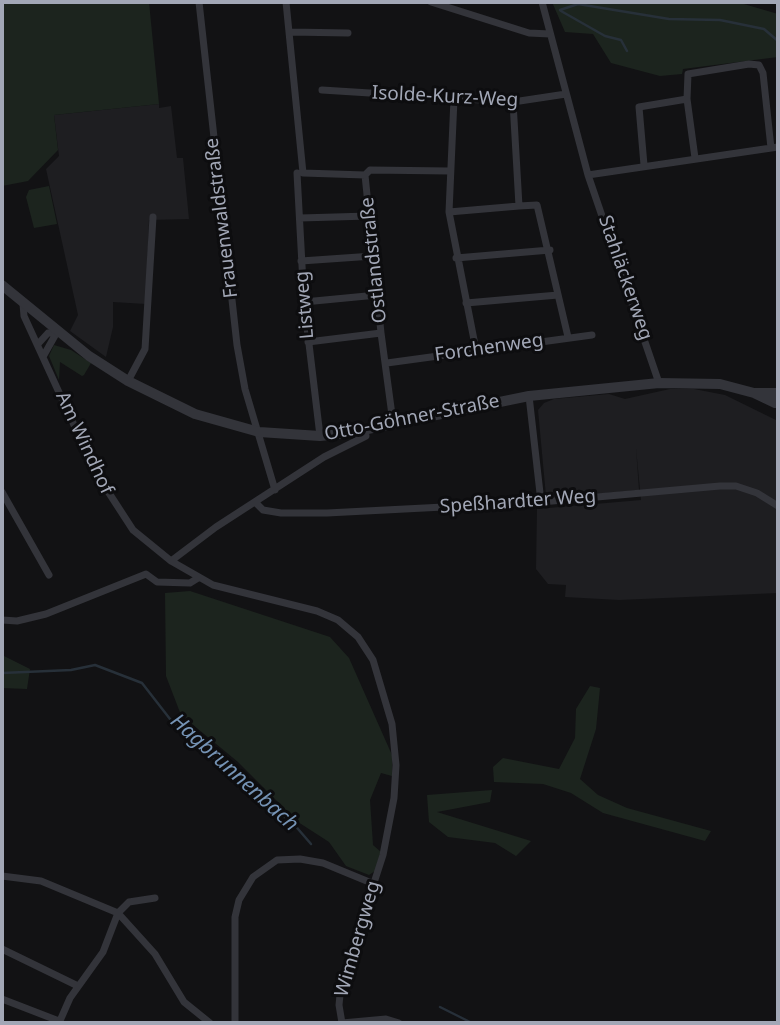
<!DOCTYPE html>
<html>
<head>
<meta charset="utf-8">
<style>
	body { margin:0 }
	#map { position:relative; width:780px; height:1025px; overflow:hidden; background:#121214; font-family:"Noto Sans",sans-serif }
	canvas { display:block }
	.frame { position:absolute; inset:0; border:4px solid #a2a7b6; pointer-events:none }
</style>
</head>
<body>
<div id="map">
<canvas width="780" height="1025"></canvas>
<div class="frame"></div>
</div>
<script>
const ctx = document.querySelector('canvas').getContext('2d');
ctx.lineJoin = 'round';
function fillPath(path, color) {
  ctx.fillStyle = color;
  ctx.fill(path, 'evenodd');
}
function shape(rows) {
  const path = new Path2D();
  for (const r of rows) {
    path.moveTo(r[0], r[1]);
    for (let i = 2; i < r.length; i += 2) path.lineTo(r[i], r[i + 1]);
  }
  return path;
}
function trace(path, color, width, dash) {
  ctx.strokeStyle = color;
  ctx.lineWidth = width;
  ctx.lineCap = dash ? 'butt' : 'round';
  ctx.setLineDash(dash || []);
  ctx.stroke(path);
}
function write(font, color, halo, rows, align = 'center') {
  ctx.font = font + ' "Noto Sans",sans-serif';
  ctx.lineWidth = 6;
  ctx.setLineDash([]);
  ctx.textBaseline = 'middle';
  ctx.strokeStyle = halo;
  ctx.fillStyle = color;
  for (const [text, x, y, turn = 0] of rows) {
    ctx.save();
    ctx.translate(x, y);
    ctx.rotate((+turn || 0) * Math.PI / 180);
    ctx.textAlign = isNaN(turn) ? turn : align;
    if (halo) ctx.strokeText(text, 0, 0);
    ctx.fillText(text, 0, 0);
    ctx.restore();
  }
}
fillPath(shape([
	[159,104,159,108,171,106,177,158,183,158,189,219,149,220,146,304,113,302,113,327,106,357,70,331,78,315,46,169,59,156,54,115],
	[670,389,694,389,725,395,778,421,778,593,619,600,565,597,566,585,548,584,536,569,537,509,641,500,636,448,639,490,552,498,546,496,538,410,544,403,554,399,609,394,625,399]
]), '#1e1e21');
fillPath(shape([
	[2,2,149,2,159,104,54,115,58,150,28,181,2,186],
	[552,2,737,2,778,14,778,57,683,69,682,74,660,76,611,63,593,34,565,32],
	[49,186,57,224,34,228,26,197,29,190],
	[54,345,71,350,91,363,84,375,82,376,60,362,59,380,49,356],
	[190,591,330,637,349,658,392,755,392,776,381,773,370,800,373,845,381,852,375,871,369,875,346,866,329,842,298,822,238,762,181,715,166,676,165,593],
	[2,655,30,669,27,689,2,688],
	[590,686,600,688,596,729,580,779,598,795,627,808,711,831,705,841,603,813,571,793,543,784,494,782,493,767,503,758,559,769,575,738,576,709],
	[492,790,490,802,437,812,531,841,516,856,495,843,448,837,429,822,427,795]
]), '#1c241e');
trace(shape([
	[560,10,578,4,669,19,720,20,764,29,778,41],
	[561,11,605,36,621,40,627,51],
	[2,673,71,670,95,665,142,683,170,719,254,795,292,822,311,844],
	[440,1007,472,1023]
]), '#273039', 2.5);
trace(shape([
	[199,2,237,345,245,389,275,490],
	[286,2,303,173,365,175,381,333,392,415,396,423],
	[431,2,529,33,550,34],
	[542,2,588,175,659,383],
	[291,32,348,33],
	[322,90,513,102,566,94],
	[454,99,449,212,476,350],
	[513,102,519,206,537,205,568,337],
	[695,158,687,99,688,74,749,64,759,65,763,73,771,148],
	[644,165,639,107,687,99],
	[297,173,304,302,320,436],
	[365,175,370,170,449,171],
	[588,175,778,147],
	[449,212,519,206],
	[300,218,369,216],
	[456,258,550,250],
	[301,261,373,256],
	[304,302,377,295],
	[466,303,558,295],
	[23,304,24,316,96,473,133,530,171,561,213,585,317,611,338,620,358,637,373,660,392,724,396,765,394,798,383,855,341,985,339,1005,342,1023],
	[308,342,381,333],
	[38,344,48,333,57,332],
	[44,355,57,332],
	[387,363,592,335],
	[128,381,145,349,153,217],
	[529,396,541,502],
	[2,492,49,575],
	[256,503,263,510,281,513,327,513,541,502,720,486,736,486,757,493,778,506],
	[171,561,216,527,324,457,366,436,365,430],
	[2,620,17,621,46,614,146,574,157,582,190,583,198,578],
	[2,876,41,881,118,913,155,954,184,1002,210,1023],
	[2,949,78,986],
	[2,999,59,1021],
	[59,1023,70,998,103,952,118,913,129,902,155,898],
	[235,1023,235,917,239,900,253,877,277,860,300,859,323,863,374,884],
	[342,1023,386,1019,399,1023]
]), '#33343a', 7);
trace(shape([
	[2,285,89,356,128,381,195,414,259,432,320,436,348,433,529,396,659,383,720,384,754,393,775,403],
	[755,393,778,393]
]), '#33343a', 10);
write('19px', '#a2a7b6', '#0d0d0f', [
	["Isolde-Kurz-Weg",445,97,3],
	["Frauenwaldstraße",222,218,-97],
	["Ostlandstraße",374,260,-96],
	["Stahläckerweg",625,278,71],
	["Listweg",305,305,-95],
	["Forchenweg",489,348,-8],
	["Otto-Göhner-Straße",412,418,-11],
	["Am Windhof",84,443,65],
	["Speßhardter Weg",518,502,-4],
	["Wimbergweg",358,939,-74]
]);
write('italic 21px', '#7593b5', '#0d0d0f', [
	["Hagbrunnenbach",234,773,42]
]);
</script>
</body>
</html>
